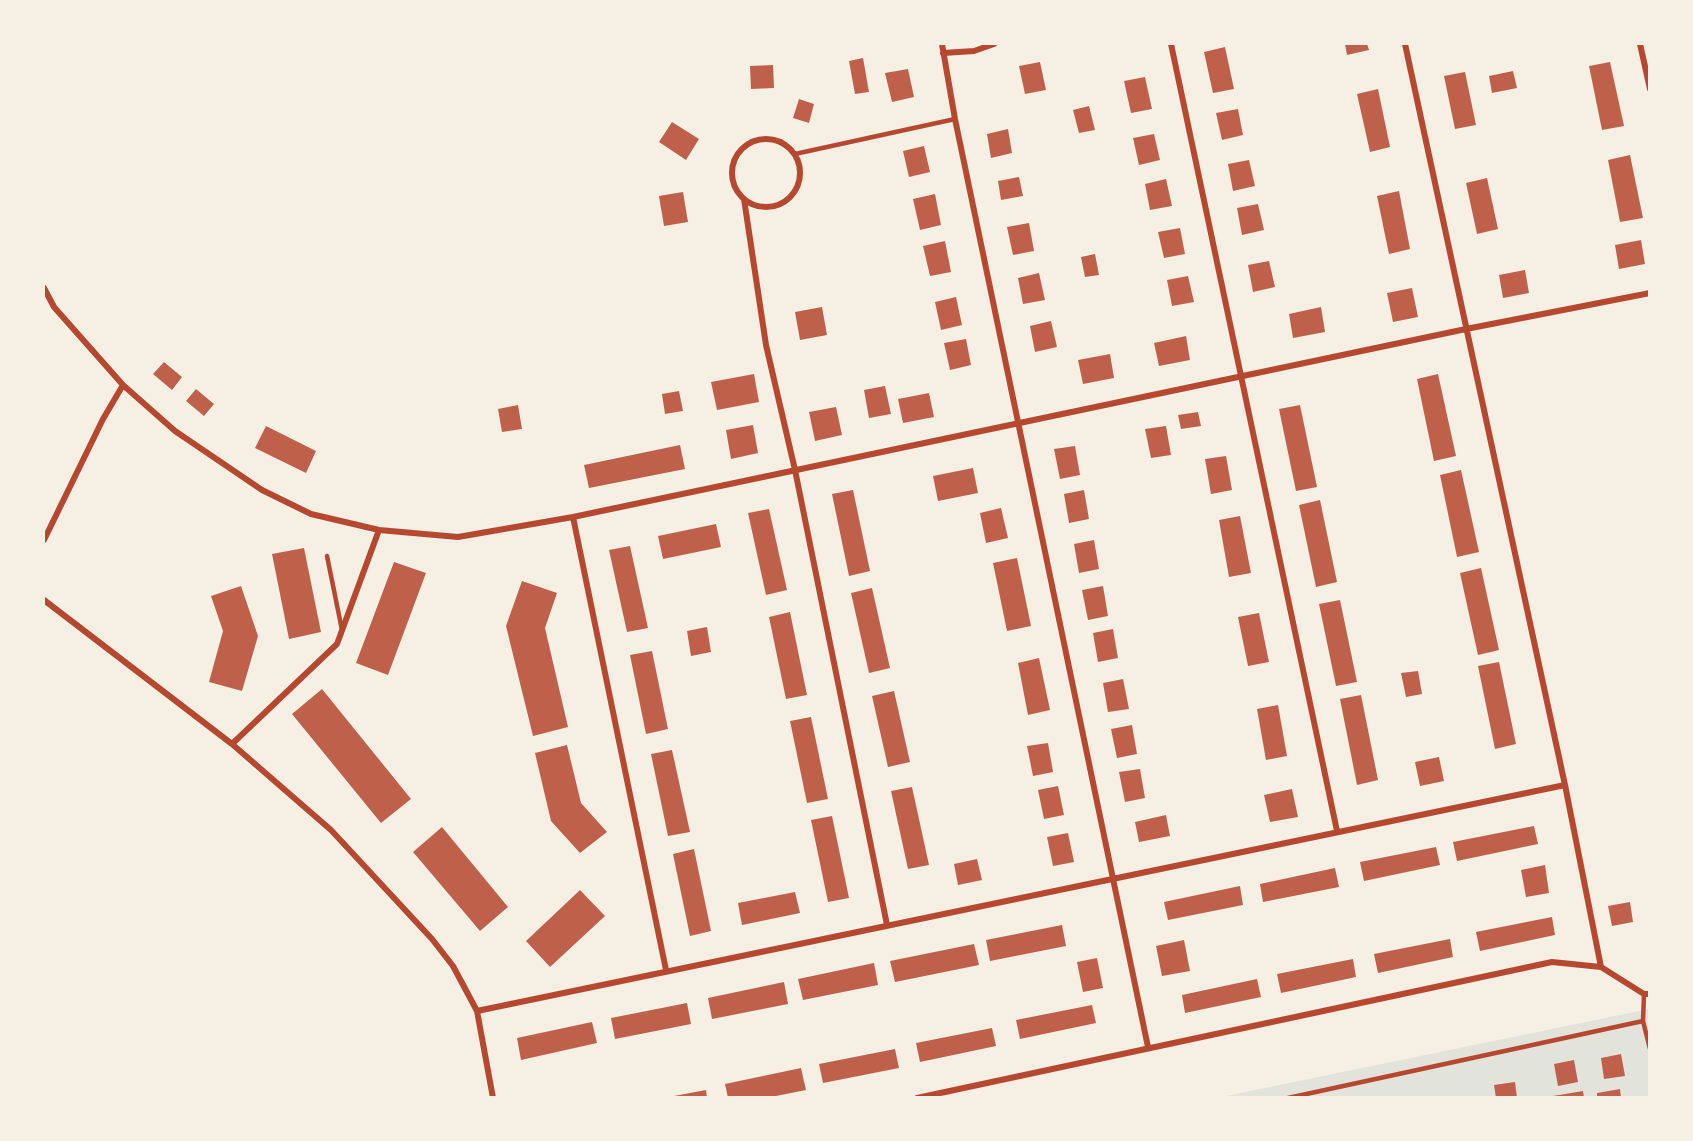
<!DOCTYPE html>
<html>
<head>
<meta charset="utf-8">
<style>
	body { margin:0 }
	#map { position:relative; width:1693px; height:1141px; overflow:hidden; background:#f6efe4; font-family:Ubuntu,sans-serif }
	canvas { display:block }
	.frame { position:absolute; inset:0; border:45px solid #f6efe4; pointer-events:none }
</style>
</head>
<body>
<div id="map">
<canvas width="1693" height="1141"></canvas>
<div class="frame"></div>
</div>
<script>
const ctx = document.querySelector('canvas').getContext('2d');
ctx.lineJoin = 'round';
function fillPath(path, color) {
  ctx.fillStyle = color;
  ctx.fill(path, 'evenodd');
}
function shape(rows) {
  const path = new Path2D();
  for (const r of rows) {
    if (r.length === 3) {
      path.moveTo(r[0] + r[2], r[1]);
      path.arc(r[0], r[1], r[2], 0, 2 * Math.PI);
      continue;
    }
    path.moveTo(r[0], r[1]);
    for (let i = 2; i < r.length; i += 2) path.lineTo(r[i], r[i + 1]);
  }
  return path;
}
function trace(path, color, width, dash) {
  ctx.strokeStyle = color;
  ctx.lineWidth = width;
  ctx.lineCap = dash ? 'butt' : 'round';
  ctx.setLineDash(dash || []);
  ctx.stroke(path);
}
fillPath(shape([
	[1649,1009,1649,1097,1221,1097]
]), '#e2e4dc');
fillPath(shape([
	[1345,44,1367,44,1369,50,1347,55],
	[1225,47,1234,89,1213,93,1204,52],
	[863,58,869,92,855,94,849,61],
	[1040,62,1046,90,1025,94,1019,66],
	[1610,62,1624,126,1602,130,1589,66],
	[773,65,774,88,751,89,750,66],
	[908,69,914,97,892,102,885,73],
	[1513,71,1517,88,1492,93,1489,76],
	[1465,72,1476,125,1455,129,1444,76],
	[1145,77,1152,109,1131,113,1124,81],
	[1378,89,1390,147,1370,152,1357,94],
	[799,99,814,104,809,123,793,118],
	[1089,106,1095,130,1079,133,1073,110],
	[1238,109,1243,135,1222,140,1216,113],
	[672,122,699,139,686,160,659,142],
	[1008,129,1012,153,991,158,987,134],
	[1154,134,1160,160,1139,165,1133,138],
	[924,146,930,172,909,177,903,151],
	[1630,155,1643,218,1620,222,1608,160],
	[1249,160,1255,186,1233,191,1228,164],
	[1019,177,1023,196,1001,200,998,181],
	[1487,178,1498,229,1477,234,1466,183],
	[1166,179,1172,206,1150,210,1145,184],
	[1399,191,1410,249,1389,254,1377,196],
	[683,192,688,222,664,226,659,196],
	[935,194,941,225,920,230,913,199],
	[1258,204,1264,230,1242,235,1237,208],
	[1029,223,1034,251,1013,255,1007,227],
	[1180,228,1185,254,1164,258,1158,232],
	[1641,240,1645,264,1619,269,1615,245],
	[945,241,951,272,930,276,923,246],
	[1095,254,1099,275,1085,277,1081,257],
	[1269,261,1275,287,1253,292,1248,265],
	[1525,270,1529,293,1503,298,1499,275],
	[1039,273,1045,300,1023,304,1018,278],
	[1188,276,1194,302,1172,306,1167,280],
	[1412,288,1418,317,1393,322,1387,293],
	[956,297,962,325,941,330,935,302],
	[822,307,827,335,800,340,795,312],
	[1321,307,1325,332,1293,338,1289,314],
	[1051,321,1057,347,1035,352,1030,326],
	[1186,336,1190,360,1159,366,1154,343],
	[966,339,971,365,950,370,944,343],
	[1110,354,1114,378,1083,384,1078,360],
	[164,362,182,377,172,390,153,374],
	[754,374,759,402,717,410,711,382],
	[1438,374,1456,456,1434,461,1417,379],
	[885,386,891,414,869,418,864,390],
	[196,389,214,404,204,416,186,401],
	[679,391,683,411,665,414,662,394],
	[929,393,934,417,903,423,898,399],
	[518,405,522,429,502,432,498,409],
	[1300,405,1317,487,1296,491,1279,409],
	[836,407,842,435,815,441,809,412],
	[1198,412,1201,426,1181,429,1178,415],
	[753,425,758,453,731,459,726,430],
	[266,426,316,451,306,473,255,448],
	[1166,426,1171,455,1151,458,1145,429],
	[680,445,685,469,589,488,584,465],
	[1075,446,1080,475,1060,479,1054,449],
	[1226,456,1232,490,1211,494,1205,459],
	[973,468,978,493,938,501,933,476],
	[1461,470,1479,552,1457,557,1440,475],
	[853,490,870,571,849,576,832,494],
	[1084,490,1089,519,1069,523,1064,494],
	[1320,500,1337,582,1316,587,1299,505],
	[1001,508,1008,538,986,543,980,513],
	[769,509,787,590,766,595,748,513],
	[1240,516,1251,573,1229,577,1219,520],
	[716,524,721,547,663,559,658,536],
	[1094,540,1099,569,1079,573,1074,544],
	[630,546,648,628,627,632,609,550],
	[304,548,321,632,289,639,272,554],
	[1017,558,1031,626,1007,631,993,563],
	[394,562,426,573,388,675,356,663],
	[1481,568,1499,650,1478,655,1460,573],
	[522,581,557,593,545,628,568,727,533,736,506,626],
	[241,586,258,636,242,691,209,682,223,631,211,596],
	[1103,586,1108,616,1088,620,1082,590],
	[872,588,890,668,869,673,851,593],
	[1340,600,1357,682,1336,686,1319,604],
	[790,612,807,695,786,699,769,617],
	[1259,613,1269,662,1248,666,1238,617],
	[707,627,711,652,691,656,687,631],
	[1113,629,1118,658,1098,662,1093,633],
	[652,651,668,729,646,734,630,655],
	[1039,658,1050,710,1028,715,1018,663],
	[1499,662,1516,744,1495,749,1478,666],
	[1418,671,1422,694,1406,697,1401,673],
	[1123,679,1129,709,1108,712,1103,683],
	[322,689,411,799,381,823,292,714],
	[894,691,910,762,888,767,872,696],
	[1361,695,1378,780,1357,785,1340,699],
	[1278,705,1287,756,1266,760,1257,709],
	[811,717,828,799,807,803,790,721],
	[1132,725,1137,754,1117,758,1111,729],
	[1048,743,1053,772,1033,776,1027,746],
	[567,745,581,803,607,832,580,853,551,821,535,753],
	[672,750,690,832,668,836,651,754],
	[1439,757,1444,781,1420,786,1415,762],
	[1140,769,1145,798,1125,802,1119,772],
	[1058,786,1064,815,1044,819,1038,790],
	[912,787,929,865,908,869,891,791],
	[1292,789,1298,817,1270,822,1264,795],
	[1166,815,1170,836,1139,842,1135,822],
	[832,816,849,898,828,902,811,820],
	[1534,826,1538,844,1457,861,1453,842],
	[442,827,508,907,480,931,413,852],
	[1068,833,1074,862,1053,866,1047,837],
	[1436,847,1440,865,1364,881,1360,862],
	[694,849,711,931,690,936,673,854],
	[977,859,982,880,958,885,954,864],
	[1545,865,1549,893,1526,897,1521,870],
	[1335,868,1339,887,1263,902,1260,884],
	[1240,886,1243,905,1168,920,1164,902],
	[580,890,605,916,550,967,526,941],
	[795,892,800,913,742,925,738,903],
	[1630,902,1633,922,1612,926,1608,906],
	[1552,917,1555,935,1480,951,1476,932],
	[1062,925,1066,946,990,961,986,940],
	[1450,939,1453,957,1378,973,1374,954],
	[1184,940,1190,971,1162,976,1156,946],
	[974,944,979,965,895,982,890,961],
	[1097,958,1103,988,1083,992,1077,962],
	[1353,959,1356,977,1281,993,1277,974],
	[874,963,878,985,803,1000,798,979],
	[1257,979,1261,997,1185,1013,1182,995],
	[784,982,788,1004,712,1019,708,998],
	[687,1003,691,1024,615,1039,611,1018],
	[1092,1005,1096,1023,1020,1039,1016,1020],
	[592,1022,597,1043,521,1060,517,1038],
	[992,1028,996,1046,920,1062,916,1043],
	[895,1049,899,1068,823,1083,819,1064],
	[1621,1054,1625,1076,1604,1079,1601,1058],
	[1574,1060,1578,1082,1558,1086,1554,1064],
	[801,1068,806,1090,766,1098,728,1098,725,1084],
	[1515,1082,1517,1098,1496,1098,1494,1085],
	[1620,1089,1621,1098,1597,1098,1597,1093],
	[706,1090,707,1098,675,1098,674,1096],
	[1583,1091,1584,1098,1553,1098,1553,1096]
]), '#bf614a');
trace(shape([
	[795,154,955,119],
	[327,556,342,630],
	[1643,1021,1644,994],
	[1288,1098,1643,1021,1650,1049]
]), '#b5482f', 4.5);
trace(shape([
	[942,44,955,119,1148,1047],
	[1171,44,1337,831],
	[1405,44,1565,785,1601,967],
	[1640,44,1650,89],
	[943,53,974,51,994,44],
	[766,173,34],
	[744,199,766,345,795,470,887,925],
	[44,288,54,307,123,385,175,431,262,490,311,514,379,530,458,537,573,517,1466,329,1650,293],
	[573,517,666,970],
	[44,540,103,419,123,385],
	[44,600,232,744,331,830,432,939,453,966,477,1011,493,1098],
	[232,744,337,644,379,530],
	[477,1011,1565,785],
	[917,1098,1552,962,1601,967,1644,994,1650,994]
]), '#b5482f', 6);
</script>
</body>
</html>
